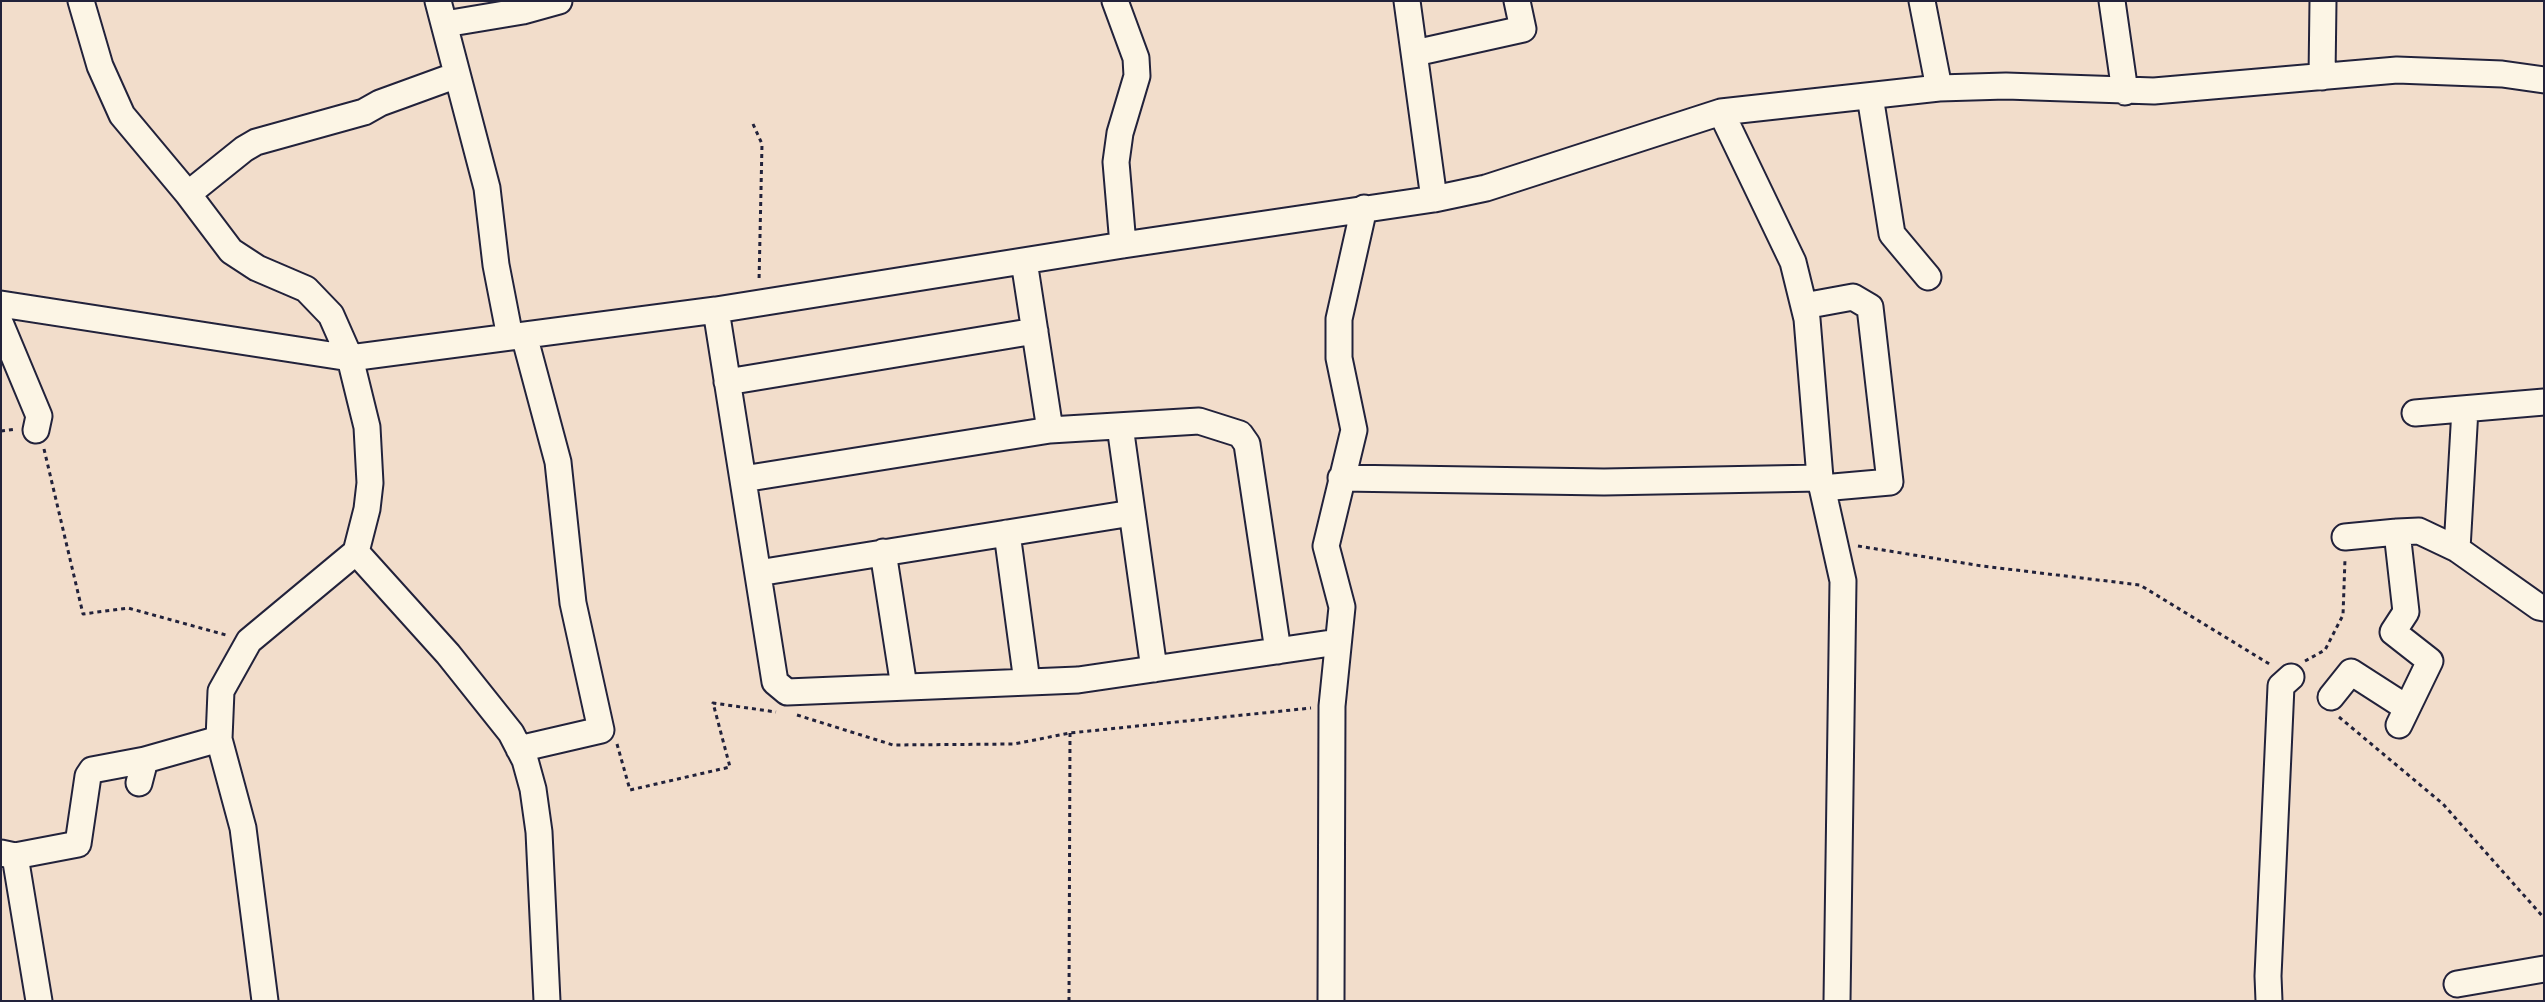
<!DOCTYPE html>
<html>
<head>
<meta charset="utf-8">
<style>
	body { margin:0 }
	#map { position:relative; width:2545px; height:1002px; overflow:hidden; background:#f2ddcb; font-family:"Gochi Hand",sans-serif }
	canvas { display:block }
	.frame { position:absolute; inset:0; border:2px solid #22223b; pointer-events:none }
</style>
</head>
<body>
<div id="map">
<canvas width="2545" height="1002"></canvas>
<div class="frame"></div>
</div>
<script>
const ctx = document.querySelector('canvas').getContext('2d');
ctx.lineJoin = 'round';
function shape(rows) {
  const path = new Path2D();
  for (const r of rows) {
    path.moveTo(r[0], r[1]);
    for (let i = 2; i < r.length; i += 2) path.lineTo(r[i], r[i + 1]);
  }
  return path;
}
function trace(path, color, width, dash) {
  ctx.strokeStyle = color;
  ctx.lineWidth = width;
  ctx.lineCap = dash ? 'butt' : 'round';
  ctx.setLineDash(dash || []);
  ctx.stroke(path);
}
const minor = shape([
	[81,1,100,66,122,115,188,194,231,251,257,268,306,289,331,315,350,358,367,427,370,483,367,509,356,552,249,641,221,691,219,739,243,828,265,1001],
	[438,1,487,188,496,265,510,337],
	[1115,1,1136,58,1137,76,1120,133,1116,162,1123,245],
	[1407,1,1434,199],
	[1922,1,1939,88],
	[2112,1,2125,92],
	[445,24,523,11,559,1],
	[1415,53,1523,29,1517,1],
	[2322,77,2323,1],
	[1870,96,1892,234,1928,277],
	[1721,112,1793,262,1807,319,1820,478,1843,581,1837,1001],
	[188,194,244,149,256,142,364,112,380,103,457,75],
	[1024,261,1050,430],
	[1,304,350,358,716,310,1123,245,1434,199,1486,188,1721,112,1939,88,2006,86,2154,91,2397,70,2502,74,2544,80],
	[1804,306,1853,297,1870,307,1890,482,1822,488],
	[716,310,775,682,787,692,1078,680,1338,642],
	[1,325,39,416,36,430],
	[727,382,1035,331],
	[2415,413,2544,402],
	[1120,426,1154,669],
	[1341,478,1604,482,1820,478],
	[743,479,1050,430,1199,421,1240,434,1247,444,1278,651],
	[1007,533,1027,682],
	[2345,537,2397,532],
	[2457,549,2465,409],
	[356,552,448,654,511,733,525,760,533,789,539,832,547,1001],
	[883,552,904,687],
	[758,573,1132,513],
	[2331,697,2351,672,2407,708],
	[2399,725,2430,661,2393,632,2406,612,2397,532,2419,531,2457,549,2539,607,2544,608],
	[519,749,601,730,573,603,558,462,524,335],
	[139,783,145,760,219,739],
	[1,853,15,856,39,1001],
	[15,856,78,844,88,776,92,770,145,760],
	[2457,984,2544,969],
	[1331,1001,1332,706,1342,607,1326,546,1354,430,1339,358,1339,319,1364,208],
	[2269,1001,2268,976,2281,686,2291,677]
]);
trace(minor, '#22223b', 29);
trace(shape([
	[753,124,762,144,759,282],
	[1,431,16,429],
	[44,449,83,614,128,608,226,635],
	[1858,546,1982,566,2140,585,2271,665],
	[2305,661,2325,650,2343,615,2345,559],
	[797,715,893,745,1014,744,1070,733,1311,708],
	[2339,717,2443,804,2544,918],
	[617,744,630,790,730,767,713,703,776,712],
	[1069,1001,1070,733]
]), '#22223b', 3, [4, 4]);
trace(minor, '#fcf5e5', 25);
</script>
</body>
</html>
